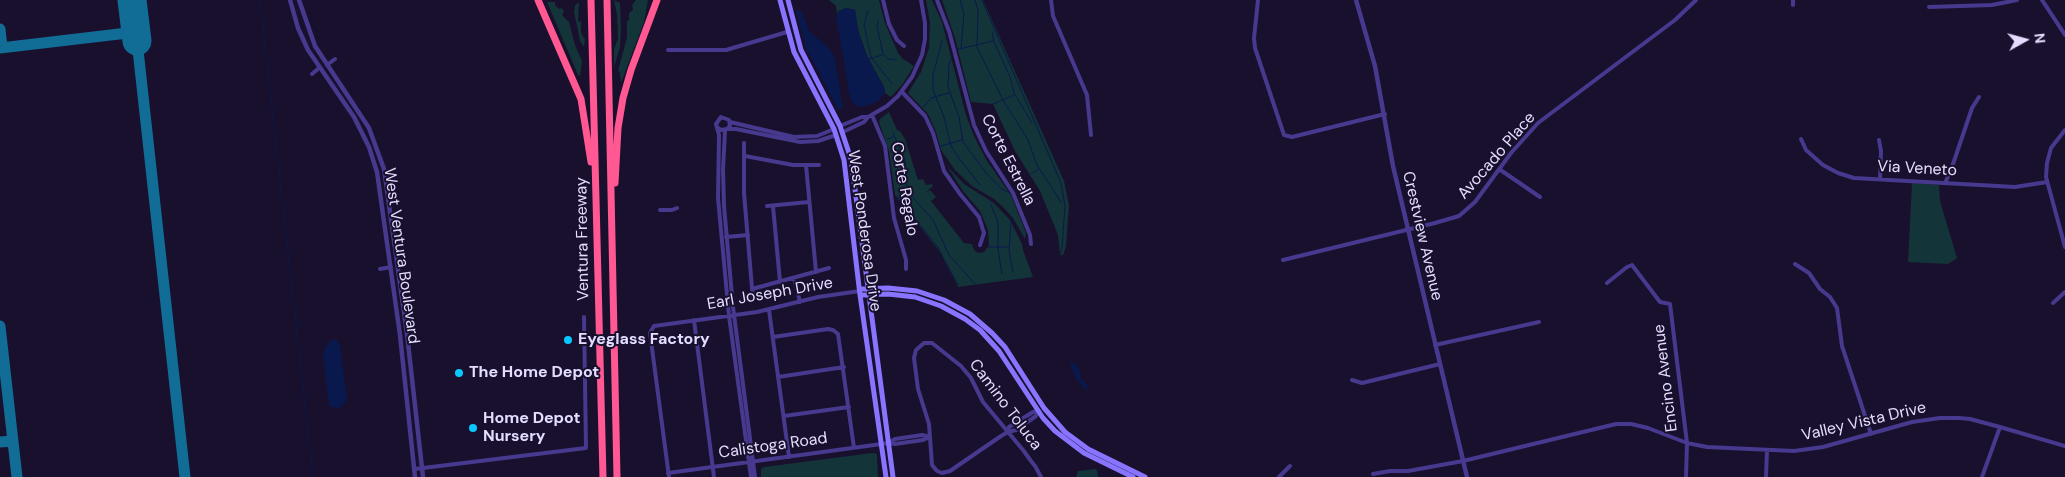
<!DOCTYPE html>
<html>
<head>
<meta charset="utf-8">
<style>
	body { margin:0 }
	#map { position:relative; width:2065px; height:477px; overflow:hidden; background:#19102d; font-family:"DM Sans",sans-serif }
	canvas { display:block }
	.north { position:absolute; left:2000px; top:15px; width:50px; height:50px; -webkit-text-stroke:4px #19102d; paint-order:stroke; rotate:83deg; font-size:14px; font-weight:700; line-height:20px; text-align:center; color:#e5ddff }
	.north::after { content:''; display:block; margin:auto; width:18px; height:22px; background:#e5ddff; clip-path:polygon(50% 0,100% 100%,50% 72%,0 100%) }
</style>
</head>
<body>
<div id="map">
<canvas width="2065" height="477"></canvas>
<div class="north">N</div>
</div>
<script>
const ctx = document.querySelector('canvas').getContext('2d');
ctx.lineJoin = 'round';
function fillPath(path, color) {
  ctx.fillStyle = color;
  ctx.fill(path, 'evenodd');
}
function shape(rows) {
  const path = new Path2D();
  for (const r of rows) {
    path.moveTo(r[0], r[1]);
    for (let i = 2; i < r.length; i += 2) path.lineTo(r[i], r[i + 1]);
  }
  return path;
}
function trace(path, color, width, dash) {
  ctx.strokeStyle = color;
  ctx.lineWidth = width;
  ctx.lineCap = dash ? 'butt' : 'round';
  ctx.setLineDash(dash || []);
  ctx.stroke(path);
}
function write(font, color, halo, rows, align = 'center') {
  ctx.font = font + ' "DM Sans",sans-serif';
  ctx.lineWidth = 4;
  ctx.setLineDash([]);
  ctx.textBaseline = 'middle';
  ctx.strokeStyle = halo;
  ctx.fillStyle = color;
  for (const [text, x, y, turn = 0] of rows) {
    ctx.save();
    ctx.translate(x, y);
    ctx.rotate((+turn || 0) * Math.PI / 180);
    ctx.textAlign = isNaN(turn) ? turn : align;
    if (halo) ctx.strokeText(text, 0, 0);
    ctx.fillText(text, 0, 0);
    ctx.restore();
  }
}
fillPath(shape([
	[614,0,620,3,621,30,620,47,614,67,614,49,618,39,617,14],
	[636,0,648,0,644,22,621,83,620,72,618,71,627,37,627,21,629,20,629,13,633,10,632,5],
	[829,0,879,0,885,23,898,53,903,59,914,66,902,85,891,97,885,93,884,87,867,56,858,30,855,10,846,8,839,11,837,14,836,6],
	[926,0,932,0,942,22,966,115,974,136,987,161,1011,195,1026,233,1025,239,1013,218,1003,207,994,199,972,186,955,170,941,150,936,132,928,114,908,93,921,72,929,48,930,23],
	[942,0,983,0,1064,181,1069,205,1066,246,1063,255,1060,255,1058,235,1040,191,1015,151,993,104,971,102,955,38],
	[547,2,555,2,555,5,559,9,562,8,564,12,562,15,569,22,575,45,582,61,580,76,578,75],
	[579,2,578,21,581,22,581,33,585,39,584,47,580,41,574,12,575,5],
	[889,112,897,130,900,131,905,139,918,180,923,179,926,185,932,184,933,186,925,193,930,190,936,197,931,201,964,243,972,244,974,250,978,253,984,252,989,245,988,230,980,211,963,191,947,166,964,184,994,203,1010,220,1022,244,1023,250,1033,277,958,287,940,252,895,195,889,151,879,122,880,119],
	[1912,183,1939,185,1940,201,1957,258,1948,264,1908,262],
	[872,453,877,454,877,457,878,477,761,477,761,469,764,467],
	[1095,469,1097,470,1098,477,1076,477,1078,471]
]), '#133438');
fillPath(shape([
	[846,8,855,10,858,30,867,56,885,89,884,94,877,102,862,107,853,104,849,93,836,16,839,11],
	[801,10,809,31,831,50,835,59,843,107,838,110,806,48,796,11],
	[330,340,336,340,340,345,347,400,339,409,329,406,323,353],
	[1074,362,1079,369,1082,381,1085,382,1088,387,1085,390,1075,377,1070,364]
]), '#09194e');
trace(shape([
	[260,0,313,477],
	[960,0,964,14,961,49],
	[975,0,978,10,977,47,1003,100,1027,138,1037,165,1061,202],
	[982,0,1061,183,1065,206,1062,247,1060,255],
	[868,11,864,25,871,57,892,84],
	[878,21,877,26,883,54,888,59,896,60],
	[992,32,994,42,1010,77,1014,93,1032,123],
	[942,41,933,75,933,90,944,117,951,146,958,157,980,185],
	[955,50,993,41],
	[952,58,949,63,948,87,959,117,963,142,987,174,1002,189,1010,193],
	[869,59,882,55],
	[993,104,1014,95],
	[923,107,931,98,949,93],
	[893,133,905,160,905,177,909,193,933,220,949,255,975,284],
	[887,139,893,137],
	[941,146,962,140],
	[1031,174,1039,169],
	[896,196,937,246,958,285],
	[899,198,908,193],
	[991,205,998,222,998,249,1002,274],
	[1011,221,1009,251,1013,272],
	[988,247,1008,247],
	[297,320,303,326],
	[318,341,325,346],
	[312,465,317,469]
]), '#09194e', 1);
trace(shape([
	[0,29,2,47],
	[137,41,185,477],
	[0,48,136,32],
	[0,326,17,477],
	[0,442,13,441]
]), '#116c96', 11);
trace(shape([
	[132,0,137,41]
]), '#116c96', 29);
trace(shape([
	[883,0,889,24,897,40,904,46],
	[937,0,949,31,974,125,986,151,1013,193,1030,235,1031,244],
	[1051,0,1053,16,1087,95,1091,135],
	[1258,0,1254,38,1255,48,1284,135,1292,137,1385,114],
	[1793,0,1793,5],
	[2042,0,2065,35],
	[1929,7,1992,5,2017,0],
	[668,50,726,50,787,32],
	[327,65,335,59],
	[312,74,319,68],
	[902,92,925,116,933,133,944,171,960,194,979,217,984,233,980,245],
	[872,115,885,146,894,218,906,260,906,269],
	[730,122,794,137,817,136,834,129],
	[840,126,862,117,868,117],
	[718,128,721,130,727,129,730,126,729,120,721,117,716,124,719,135,718,198,729,316,751,477],
	[727,129,736,129,800,142,818,141,836,135],
	[725,130,723,170,724,206,733,307,755,477],
	[2065,130,2051,148,2047,163,2046,177,2065,247],
	[843,132,864,122,868,117,887,106,898,96,912,77,922,55,925,39,925,23,921,0],
	[1801,139,1806,150,1823,165,1838,173,1854,178,2015,187,2047,182],
	[1879,140,1881,151,1880,179],
	[744,143,744,193,753,300],
	[745,156,793,165,819,165],
	[806,165,816,272],
	[1499,169,1540,197],
	[1945,183,1951,170,1972,108,1979,97],
	[767,206,809,202],
	[773,206,780,282],
	[660,210,672,210,677,208],
	[726,237,748,235],
	[1283,260,1435,223,1459,216,1475,202,1511,153,1538,123,1675,20,1696,0],
	[1795,264,1809,273,1820,289,1830,297,1837,308,1842,346,1871,434],
	[380,269,391,267],
	[794,278,800,302],
	[1607,283,1627,267,1632,265,1660,302,1670,304,1687,443,1686,477],
	[752,289,829,268],
	[2053,303,2065,292],
	[769,310,789,457],
	[694,320,714,477],
	[773,337,828,329,833,330,838,334,854,448],
	[1435,345,1539,322],
	[778,377,844,367],
	[1352,380,1362,383,1440,364],
	[1038,411,1036,416,1016,430,1008,432,1001,436,950,471,942,473,937,471,932,465,929,424,918,389,914,358,916,350,924,343,932,343,961,366,971,378,983,402,1023,450,1031,461,1035,466,1041,477],
	[784,416,849,407],
	[1008,432,1009,427,1033,412,1038,411],
	[889,443,895,439,922,435,930,437],
	[415,469,586,448,584,317],
	[668,473,889,443,895,444,923,440,930,437],
	[1373,474,1390,471,1408,471,1463,461,1616,424,1631,424,1648,428,1687,443,1707,447,1794,451,1823,447,1912,422,1940,418,1959,418,1970,419,2000,427,2065,446],
	[669,477,650,333,654,326,757,312,818,297,860,291],
	[1279,477,1290,466],
	[1766,477,1767,450],
	[1982,477,2000,427]
]), '#47398e', 4);
trace(shape([
	[290,0,298,28,308,50,354,117,369,147,377,172,400,335,415,477],
	[299,0,315,46,369,128,384,169,407,334,423,477],
	[1356,0,1375,66,1393,166,1467,477]
]), '#47398e', 4.5);
trace(shape([
	[780,0,794,52,834,129,844,160,860,295,886,477],
	[788,0,801,50,840,126,851,159,893,477],
	[860,289,888,288,917,291,944,300,970,314,992,333,1005,347,1044,408,1065,432,1088,449,1145,477],
	[860,295,888,294,915,297,941,306,965,319,980,330,999,351,1043,418,1055,431,1084,453,1133,477]
]), '#8874ff', 5);
trace(shape([
	[538,0,581,99,591,162],
	[591,0,603,477],
	[607,0,617,477],
	[615,183,618,128,623,98,631,70,657,0]
]), '#ff5893', 7);
for (const [x, y, r, color] of [
	[568,340,5,"#09c8ff"],
	[459,373,5,"#09c8ff"],
	[473,428,5,"#09c8ff"]
]) {
  const dot = new Path2D();
  dot.arc(x, y, r, 0, 2 * Math.PI);
  ctx.fillStyle = color;
  ctx.fill(dot);
  trace(dot, '#19102d', 2);
}
write('16px', '#e5ddff', '#19102d', [
	["Avocado Place",1497,156,-49],
	["Corte Estrella",1008,160,63],
	["Via Veneto",1917,169,3],
	["Corte Regalo",904,189,80],
	["West Ponderosa Drive",864,231,82],
	["Crestview Avenue",1422,236,77],
	["Ventura Freeway",583,239,-91],
	["West Ventura Boulevard",401,256,82],
	["Earl Joseph Drive",770,294,-10],
	["Encino Avenue",1666,378,-97],
	["Camino Toluca",1005,405,53],
	["Valley Vista Drive",1864,422,-13],
	["Calistoga Road",773,446,-8]
]);
write('bold 16px', '#e5ddff', '#19102d', [
	["Eyeglass Factory",578,340],
	["The Home Depot",469,373],
	["Home Depot",483,419],
	["Nursery",483,437]
], 'left');
</script>
</body>
</html>
